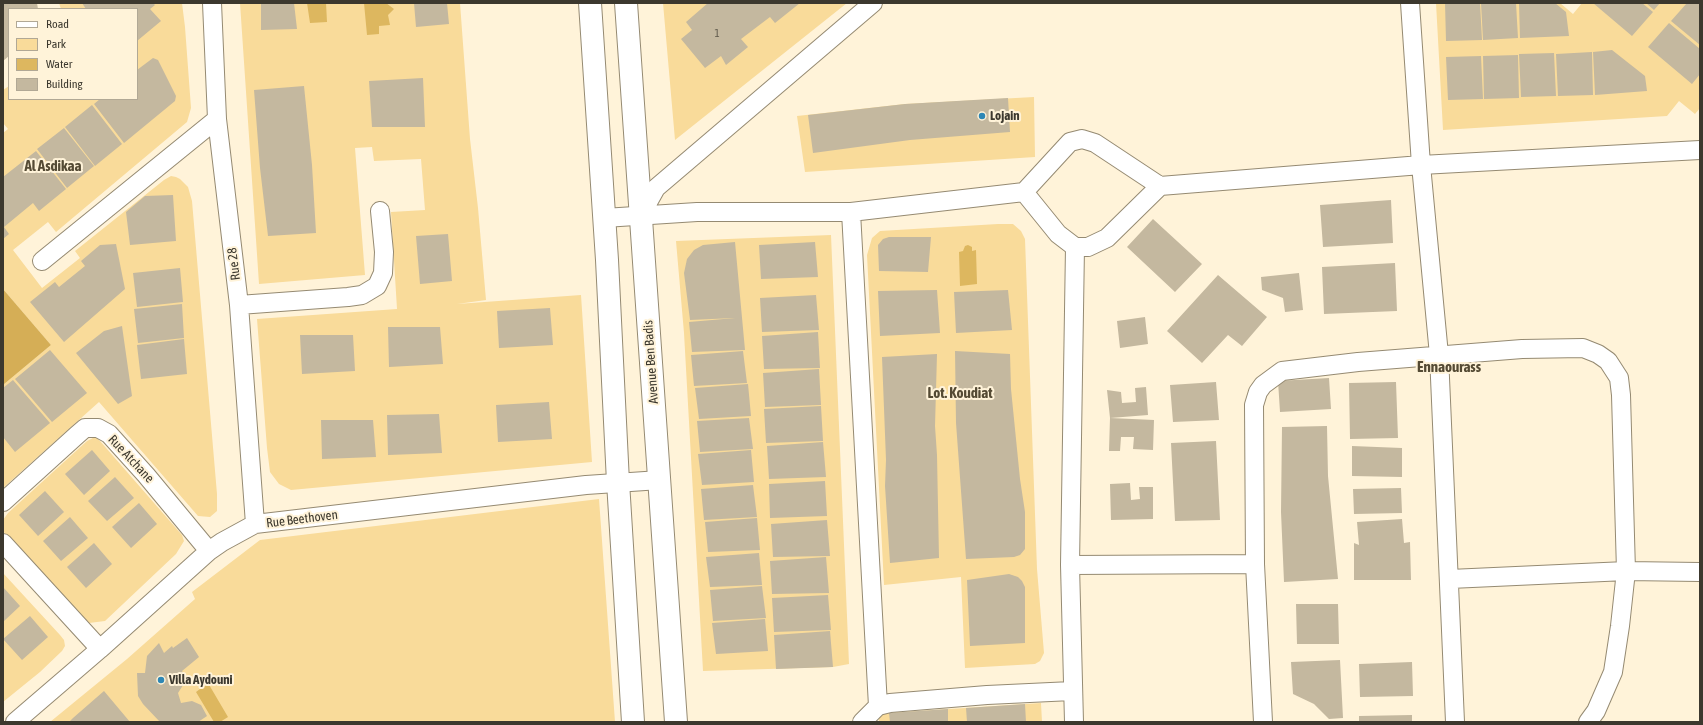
<!DOCTYPE html>
<html>
<head>
<meta charset="utf-8">
<style>
	body { margin:0 }
	#map { position:relative; width:1703px; height:725px; overflow:hidden; background:#fff3d9; font-family:"Asap Condensed",sans-serif }
	canvas { display:block }
	.frame { position:absolute; inset:0; border:4px solid #3c382e; pointer-events:none }
	.legend { position:absolute; left:8px; top:8px; width:130px; height:92px; box-sizing:border-box; background:#fff3d9; border:1px solid #b1a895; margin:0; padding:5px 7px; list-style:none; font-size:12px; color:#3c382e }
	.legend li { display:flex; align-items:center; gap:8px; height:20px }
	.legend b { width:20px; border:1px solid #b1a895 }
</style>
</head>
<body>
<div id="map">
<canvas width="1703" height="725"></canvas>
<div class="frame"></div>
<ul class="legend">
<li><b style="height:5px;background:#fff"></b>Road</li>
<li><b style="height:11px;background:#f9db9a"></b>Park</li>
<li><b style="height:11px;background:#ddb75f"></b>Water</li>
<li><b style="height:11px;background:#c4b89f"></b>Building</li>
</ul>
</div>
<script>
const ctx = document.querySelector('canvas').getContext('2d');
ctx.lineJoin = 'round';
function fillPath(path, color) {
  ctx.fillStyle = color;
  ctx.fill(path, 'evenodd');
}
function shape(rows) {
  const path = new Path2D();
  for (const r of rows) {
    path.moveTo(r[0], r[1]);
    for (let i = 2; i < r.length; i += 2) path.lineTo(r[i], r[i + 1]);
  }
  return path;
}
function trace(path, color, width, dash) {
  ctx.strokeStyle = color;
  ctx.lineWidth = width;
  ctx.lineCap = dash ? 'butt' : 'round';
  ctx.setLineDash(dash || []);
  ctx.stroke(path);
}
function write(font, color, halo, rows, align = 'center') {
  ctx.font = font + ' "Asap Condensed",sans-serif';
  ctx.lineWidth = 4;
  ctx.setLineDash([]);
  ctx.textBaseline = 'middle';
  ctx.strokeStyle = halo;
  ctx.fillStyle = color;
  for (const [text, x, y, turn = 0] of rows) {
    ctx.save();
    ctx.translate(x, y);
    ctx.rotate((+turn || 0) * Math.PI / 180);
    ctx.textAlign = isNaN(turn) ? turn : align;
    if (halo) ctx.strokeText(text, 0, 0);
    ctx.fillText(text, 0, 0);
    ctx.restore();
  }
}
fillPath(shape([
	[59,3,182,3,185,27,191,108,187,122,56,232,48,222,13,250,42,288,80,258,75,251,164,180,171,176,176,177,180,179,188,187,192,201,217,494,217,511,210,517,198,516,99,402,3,488,3,385,51,345,3,289,3,133,8,129,3,123,3,90,9,86,9,99,137,99,137,9,61,9],
	[240,3,460,3,470,139,478,208,486,300,457,304,581,295,592,462,291,490,279,484,270,472,267,448,257,319,397,309,391,212,425,210,421,159,374,161,372,147,355,148,365,275,259,284],
	[663,3,847,3,675,140],
	[1436,3,1560,3,1573,14,1582,3,1700,3,1700,108,1695,114,1679,101,1667,116,1443,130],
	[1034,97,1035,157,805,172,797,116,905,104],
	[998,224,1013,224,1021,231,1025,239,1037,569,1044,653,1040,661,1035,664,965,668,961,577,884,585,867,255,872,238,880,231],
	[831,235,849,664,833,667,703,671,684,333,676,241],
	[93,438,97,438,100,441,182,535,184,541,176,554,105,621,89,623,83,620,3,531,3,520,8,513,87,441],
	[599,499,615,722,50,722,127,659,195,599,192,592,260,540],
	[3,573,60,635,64,640,65,646,62,651,40,672,3,702],
	[1041,703,1042,722,879,722,879,712,889,713]
]), '#f9db9a');
fillPath(shape([
	[3,289,51,345,3,385]
]), '#d5ae56');
fillPath(shape([
	[307,3,326,3,327,22,310,23],
	[364,3,386,3,394,9,388,15,390,25,379,26,379,34,367,35],
	[968,245,972,247,972,251,976,250,977,284,960,286,959,252,963,251,965,246],
	[208,683,228,717,220,722,214,722,196,692]
]), '#ddb75f');
fillPath(shape([
	[3,3,37,3,38,9,9,9,9,56,3,61],
	[82,3,153,3,155,5,150,9,161,21,137,41,137,9,86,9],
	[261,3,294,3,297,29,261,30],
	[414,3,447,3,449,24,416,27],
	[708,3,800,3,775,23,770,17,741,39,748,47,726,65,721,56,705,68,681,39,692,30,686,22],
	[1445,3,1480,3,1482,40,1446,41],
	[1481,3,1516,3,1518,38,1483,40],
	[1519,3,1555,3,1566,12,1569,36,1520,38],
	[1593,3,1642,3,1653,12,1632,36],
	[1646,3,1660,3,1654,10],
	[1687,3,1700,3,1700,45,1671,21],
	[1669,23,1700,49,1700,74,1692,84,1648,47],
	[1612,50,1645,76,1647,91,1595,95,1593,52],
	[1592,52,1593,95,1558,96,1556,54],
	[1554,53,1556,96,1521,97,1519,54],
	[1518,55,1519,98,1484,99,1483,56],
	[1481,56,1483,99,1448,100,1446,57],
	[153,58,158,60,176,96,175,101,124,143,94,104,100,99,137,99,137,70],
	[423,78,425,127,372,127,369,81],
	[304,86,312,165,316,233,268,236,260,168,254,90],
	[1008,98,1010,132,910,140,813,153,808,115,905,104],
	[92,105,122,144,95,166,65,127],
	[64,128,94,166,67,188,37,149],
	[36,151,66,189,39,211,33,203,4,227,9,234,3,239,3,177],
	[173,195,176,241,130,245,126,212,145,196],
	[1391,200,1393,243,1323,247,1320,205],
	[1153,219,1202,264,1175,292,1127,247],
	[448,234,452,281,420,284,416,236],
	[889,237,931,237,928,272,879,271,878,245,883,239],
	[735,242,745,350,692,352,689,322,735,318,690,320,684,273,687,259,694,250,703,245],
	[815,242,818,277,761,279,759,245],
	[116,244,125,289,64,342,30,302,55,282,59,287,85,266,81,261,100,245],
	[1395,263,1397,311,1324,314,1322,267],
	[180,268,183,302,137,307,133,273],
	[1299,273,1303,310,1285,312,1283,298,1262,290,1261,277],
	[1218,275,1267,317,1242,346,1228,335,1202,363,1167,331],
	[937,290,940,333,880,336,878,291],
	[1008,290,1012,330,956,333,954,292],
	[816,295,819,330,762,332,760,298],
	[182,304,184,338,138,343,134,309],
	[550,308,553,345,499,348,497,311],
	[1145,317,1148,344,1120,348,1117,321],
	[122,326,132,396,118,404,76,353,104,331],
	[388,327,440,327,443,364,389,367],
	[818,332,820,368,764,369,762,336],
	[300,335,353,335,355,371,302,374],
	[184,339,187,374,141,379,137,345],
	[50,350,87,393,52,422,15,379],
	[743,351,747,383,694,386,691,355],
	[955,351,1010,354,1011,389,1020,479,1025,512,1025,549,1020,555,1014,557,966,559,956,423],
	[937,354,935,426,937,455,939,558,890,563,885,486,886,460,882,357],
	[819,369,821,405,765,407,763,373],
	[1329,378,1331,409,1280,412,1278,381],
	[13,380,50,423,15,452,3,437,3,388],
	[1216,382,1219,420,1173,422,1170,385],
	[1396,382,1398,438,1350,439,1349,383],
	[748,384,751,416,699,419,695,388],
	[1146,387,1148,415,1110,418,1107,390,1121,392,1122,403,1136,402,1135,388],
	[549,402,552,439,498,442,496,405],
	[821,406,823,441,766,443,764,409],
	[439,414,442,453,388,455,387,415],
	[749,418,753,449,700,452,697,421],
	[1110,418,1154,420,1153,450,1133,449,1134,437,1121,437,1120,451,1109,451],
	[321,420,373,420,376,457,322,459],
	[1327,426,1328,476,1338,579,1284,582,1281,512,1282,427],
	[1216,441,1220,520,1175,521,1171,443],
	[823,442,826,477,769,479,767,446],
	[1352,446,1402,448,1402,477,1352,476],
	[92,450,110,471,84,495,65,474],
	[751,450,754,482,702,485,698,454],
	[115,477,134,498,107,521,88,501],
	[825,481,827,516,770,518,769,484],
	[1130,483,1131,500,1140,499,1139,487,1153,487,1153,519,1111,520,1110,484],
	[753,485,757,517,704,520,701,489],
	[1401,488,1402,513,1354,514,1353,489],
	[45,491,64,512,38,536,19,515],
	[139,503,157,524,131,548,112,527],
	[70,517,88,538,61,561,43,541],
	[757,518,760,550,708,552,705,522],
	[1402,519,1404,543,1410,542,1411,580,1354,580,1354,543,1359,545,1357,522],
	[827,520,830,556,773,557,771,524],
	[94,543,112,564,86,588,67,567],
	[759,553,762,585,710,587,706,557],
	[826,557,829,593,772,594,770,561],
	[1009,574,1018,577,1022,581,1025,587,1025,643,970,646,967,580],
	[762,586,766,618,713,621,710,590],
	[3,587,20,606,3,622],
	[828,595,831,630,774,632,772,598],
	[1296,604,1338,604,1339,644,1297,644],
	[30,616,48,637,22,660,3,639],
	[765,619,768,651,716,654,712,623],
	[830,631,833,667,776,669,774,635],
	[187,638,199,657,182,671,184,674,185,682,178,693,181,703,192,701,201,705,207,716,198,722,165,722,164,721,160,722,143,704,138,696,137,673,145,673,147,656,159,643,164,653,172,646,173,648],
	[1340,660,1343,718,1329,719,1314,704,1293,694,1291,662],
	[1412,662,1413,696,1360,697,1359,664],
	[104,691,130,722,69,722,73,718],
	[1025,704,1026,722,967,722,966,708],
	[948,709,948,722,890,722,889,713],
	[1412,715,1412,722,1359,722,1359,716]
]), '#c4b89f');
const minor = shape([
	[212,3,217,119,239,305,255,524],
	[1410,3,1421,165,1439,355,1455,722],
	[1024,192,1058,234,1075,247,1088,247,1107,238,1160,186],
	[851,212,878,706],
	[641,215,656,188,873,3],
	[604,218,697,212,851,212,1024,192,1070,142,1082,139,1095,143,1160,186,1421,165,1700,150],
	[42,261,217,119],
	[239,305,348,297,362,295,377,286,383,273,384,252,380,211],
	[3,502,77,435,85,428,98,428,109,434,146,475,209,551],
	[3,543,100,649],
	[1070,565,1255,564],
	[1450,579,1626,571,1700,572],
	[15,722,100,649,209,551,222,542,255,524,586,485,660,480],
	[862,722,878,706,890,703,987,695,1072,691],
	[1074,722,1070,565,1075,247],
	[1263,722,1255,564,1254,405,1258,392,1263,385,1282,371,1358,362,1522,349,1583,348,1598,354,1608,361,1619,378,1621,395,1626,571,1620,626,1613,672,1596,711,1588,722]
]);
const secondary = shape([
	[590,3,607,260,618,482,633,722],
	[626,3,676,722]
]);
trace(minor, '#958a72', 20);
trace(secondary, '#958a72', 24);
trace(minor, '#fff', 18);
trace(secondary, '#fff', 22);
for (const [x, y, r, color] of [
	[982,116,4,"#2e87b5"],
	[161,680,4,"#2e87b5"]
]) {
  const dot = new Path2D();
  dot.arc(x, y, r, 0, 2 * Math.PI);
  ctx.fillStyle = color;
  ctx.fill(dot);
  trace(dot, '#fff3d9', 1.5);
}
write('11px', '#5e584a', null, [
	["1",717,34]
]);
write('bold 13px', '#3c382e', '#fff3d9', [
	["Lojain",990,116],
	["Villa Aydouni",169,680]
], 'left');
write('13px', '#3c382e', '#fff3d9', [
	["Rue 28",234,264,-97],
	["Avenue Ben Badis",651,362,-94],
	["Rue Atchane",131,459,47],
	["Rue Beethoven",302,519,-7]
]);
write('bold 15px', '#544a34', '#fff3d9', [
	["Al Asdikaa",53,166],
	["Ennaourass",1449,367],
	["Lot. Koudiat",960,393]
]);
</script>
</body>
</html>
